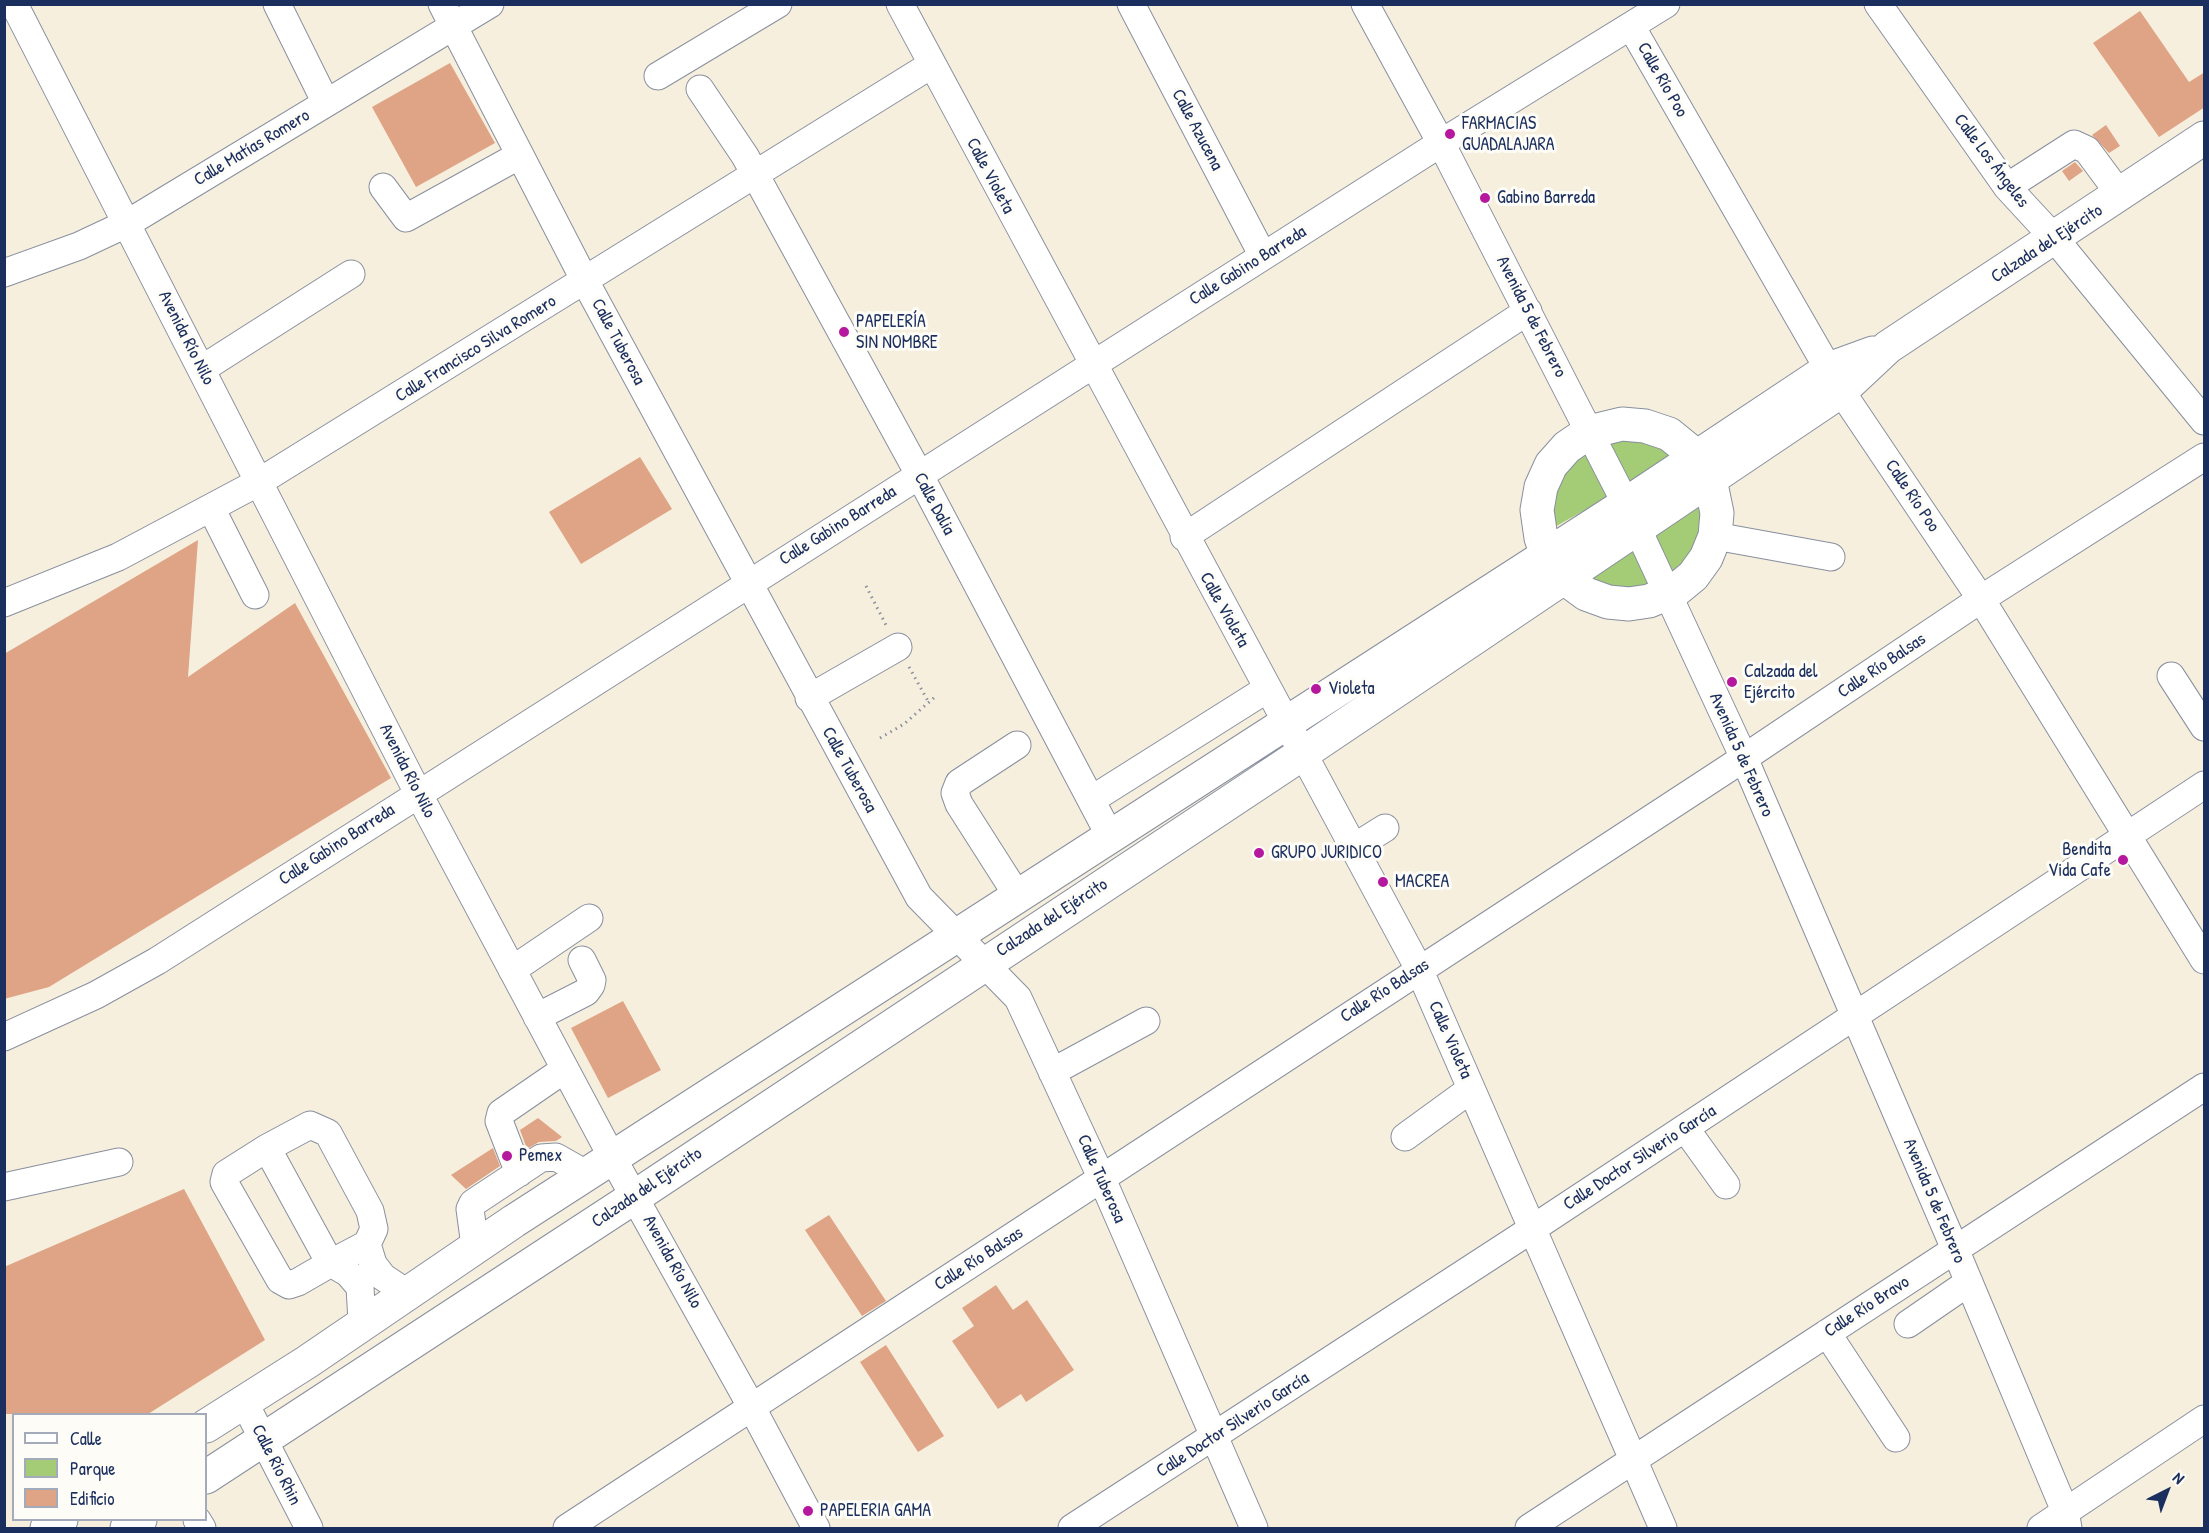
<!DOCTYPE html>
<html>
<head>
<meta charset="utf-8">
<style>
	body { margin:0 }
	#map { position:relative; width:2209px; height:1533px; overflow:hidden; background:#f6efdd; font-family:"Patrick Hand",sans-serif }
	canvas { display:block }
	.frame { position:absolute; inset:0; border:6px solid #1b2f5e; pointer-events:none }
	.legend { position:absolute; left:12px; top:1413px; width:195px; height:108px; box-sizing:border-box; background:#fdfcf7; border:2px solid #a3aaba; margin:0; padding:8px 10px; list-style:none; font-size:18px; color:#1b2f5e }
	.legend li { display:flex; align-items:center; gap:12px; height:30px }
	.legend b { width:30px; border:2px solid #a3aaba }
	.north { position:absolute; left:2137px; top:1461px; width:60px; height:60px; -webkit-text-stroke:4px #fdfcf7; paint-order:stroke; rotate:42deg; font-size:16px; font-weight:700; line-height:24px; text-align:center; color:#1b2f5e }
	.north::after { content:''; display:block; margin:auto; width:21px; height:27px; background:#1b2f5e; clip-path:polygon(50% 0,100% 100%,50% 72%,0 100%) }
</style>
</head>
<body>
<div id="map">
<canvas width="2209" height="1533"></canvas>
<div class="frame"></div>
<ul class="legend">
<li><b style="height:8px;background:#fff"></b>Calle</li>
<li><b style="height:16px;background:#a4cb76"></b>Parque</li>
<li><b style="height:16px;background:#dfa385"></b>Edificio</li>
</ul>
<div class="north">N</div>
</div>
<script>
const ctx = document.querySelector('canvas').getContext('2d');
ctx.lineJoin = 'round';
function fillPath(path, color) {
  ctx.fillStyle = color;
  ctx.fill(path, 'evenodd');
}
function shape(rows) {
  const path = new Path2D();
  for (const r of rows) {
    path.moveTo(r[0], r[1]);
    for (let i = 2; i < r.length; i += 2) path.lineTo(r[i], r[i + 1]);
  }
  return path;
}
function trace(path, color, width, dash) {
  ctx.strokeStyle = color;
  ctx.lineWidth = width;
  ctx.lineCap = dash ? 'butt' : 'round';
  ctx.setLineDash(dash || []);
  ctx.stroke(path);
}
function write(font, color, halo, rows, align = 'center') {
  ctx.font = font + ' "Patrick Hand",sans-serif';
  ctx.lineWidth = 6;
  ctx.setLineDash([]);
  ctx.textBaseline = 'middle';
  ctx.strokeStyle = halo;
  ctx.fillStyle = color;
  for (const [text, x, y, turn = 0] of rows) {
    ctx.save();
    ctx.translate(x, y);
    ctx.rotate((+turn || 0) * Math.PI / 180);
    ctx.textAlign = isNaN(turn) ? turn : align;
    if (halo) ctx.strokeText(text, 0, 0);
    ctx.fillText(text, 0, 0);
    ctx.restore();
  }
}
fillPath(shape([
	[1604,431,1684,451,1622,488],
	[1582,445,1610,496,1544,533,1540,504],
	[1699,490,1706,536,1670,578,1644,527],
	[1630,539,1657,596,1583,588]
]), '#a4cb76');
fillPath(shape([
	[2140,11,2189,82,2205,72,2205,107,2159,137,2093,43],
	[450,63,495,143,416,187,372,107],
	[2106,125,2120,146,2109,153,2092,135],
	[2075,162,2083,171,2069,181,2062,171],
	[640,457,672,509,581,564,549,512],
	[198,540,188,677,295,603,391,778,49,987,4,999,4,654],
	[623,1001,661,1070,608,1098,571,1028],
	[538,1118,562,1137,556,1141,539,1142,527,1149,520,1130],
	[493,1148,500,1166,466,1189,451,1175],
	[184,1189,265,1340,148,1414,4,1414,4,1267],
	[829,1215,886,1301,862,1316,805,1230],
	[996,1285,1013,1310,1027,1300,1074,1370,1026,1402,1021,1394,998,1409,952,1341,974,1326,962,1308],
	[886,1345,944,1436,918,1452,860,1362]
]), '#dfa385');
const minor = shape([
	[14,4,418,793,612,1157,751,1406,816,1528],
	[277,4,326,103],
	[442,4,585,281,919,897,1018,998,1102,1179,1254,1528],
	[900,4,1419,969,1663,1528],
	[1131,4,1263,256],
	[1365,4,1441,143,1626,504,1744,758,1955,1249,2065,1511,2068,1528],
	[1878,4,2007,187,2055,239,2204,421],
	[1631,26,1841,391,1981,599,2204,960],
	[658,76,778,4],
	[700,89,745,156,919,474,1110,836],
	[383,187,406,218,520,155],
	[2007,187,2074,144,2087,150,2121,196],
	[4,273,79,246,128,223,490,4],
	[202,369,351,274],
	[211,508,255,595],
	[1715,536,1831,557],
	[1184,537,1528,311],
	[4,603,118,557,259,482,931,65],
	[2171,676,2204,727],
	[809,698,898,647],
	[1091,800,1267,689],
	[1353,848,1385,828],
	[1017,895,959,804,955,793,959,783,1017,745],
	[512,970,589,918],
	[537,1017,586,992,591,985,592,980,582,960],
	[4,1037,96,995,157,961,1441,143,1666,4],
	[1052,1072,1146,1021],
	[1685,1128,1726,1185],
	[1405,1137,1471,1089],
	[267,1148,226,1174,224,1182,280,1280,289,1285,298,1282,331,1263,367,1244,374,1229,370,1211,328,1133,310,1125,267,1148,325,1254,331,1263,348,1273,360,1287,362,1322],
	[519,1173,499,1121,501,1113,565,1069],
	[4,1187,119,1162],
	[367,1244,373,1264,383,1277,407,1293],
	[475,1246,470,1209,473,1203,541,1158,556,1157,586,1174],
	[1908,1324,1969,1282],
	[1827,1333,1896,1438],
	[244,1402,309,1528],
	[197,1520,202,1528],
	[567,1528,1744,758,1981,599,2204,457],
	[1072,1528,1532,1229,2204,785],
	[1529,1528,2204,1087],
	[2041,1528,2204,1419]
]);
const major = shape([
	[1547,554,1541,538,1537,510,1541,487,1551,465,1567,447,1589,432,1622,424,1645,426,1669,434,1696,456],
	[1563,577,1586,594,1608,602,1629,604,1649,601,1676,590,1693,576,1706,558,1715,536,1717,513,1710,479],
	[206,1426,307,1362,514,1221,1626,504,1829,369,1873,353],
	[206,1477,636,1196,1302,754,1841,391,1888,347,2204,138],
	[47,1528,61,1520],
	[127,1528,140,1520]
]);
trace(minor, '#888f9e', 29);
trace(major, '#888f9e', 35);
trace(shape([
	[866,586,887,627],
	[909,667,928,701],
	[880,738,904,724,936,696]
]), '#888f9e', 3, [1.5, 4.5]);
trace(minor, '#fff', 27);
trace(major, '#fff', 33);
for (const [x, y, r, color] of [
	[1450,134,6,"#b5179e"],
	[1485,198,6,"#b5179e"],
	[844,332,6,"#b5179e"],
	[1732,682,6,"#b5179e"],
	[1316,689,6,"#b5179e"],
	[1259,853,6,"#b5179e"],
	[2123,860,6,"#b5179e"],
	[1383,882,6,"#b5179e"],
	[507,1156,6,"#b5179e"],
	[808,1511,6,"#b5179e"]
]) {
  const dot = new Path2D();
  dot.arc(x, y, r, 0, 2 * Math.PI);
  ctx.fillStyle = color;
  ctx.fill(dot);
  trace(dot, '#fdfcf7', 2);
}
write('18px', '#1b2f5e', '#fdfcf7', [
	["Calle Río Poo",1662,80,60],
	["Calle Azucena",1197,130,62],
	["Calle Matías Romero",252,148,-31],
	["Calle Los Ángeles",1991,161,53],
	["Calle Violeta",990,176,62],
	["Calzada del Ejército",2047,244,-33],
	["Calle Gabino Barreda",1248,266,-32],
	["Avenida 5 de Febrero",1531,317,63],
	["Avenida Río Nilo",186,338,63],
	["Calle Tuberosa",618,342,62],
	["Calle Francisco Silva Romero",476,349,-32],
	["Calle Río Poo",1912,496,56],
	["Calle Dalia",934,504,62],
	["Calle Gabino Barreda",838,526,-32],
	["Calle Violeta",1224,610,61],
	["Calle Río Balsas",1882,666,-34],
	["Avenida 5 de Febrero",1741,755,66],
	["Calle Tuberosa",849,770,61],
	["Avenida Río Nilo",407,771,63],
	["Calle Gabino Barreda",337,845,-33],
	["Calzada del Ejército",1052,918,-33],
	["Calle Río Balsas",1385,991,-33],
	["Calle Violeta",1450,1040,66],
	["Calle Doctor Silverio García",1640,1158,-33],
	["Calle Tuberosa",1101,1179,66],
	["Calzada del Ejército",647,1188,-34],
	["Avenida 5 de Febrero",1934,1201,67],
	["Calle Río Balsas",979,1259,-33],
	["Avenida Río Nilo",672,1262,61],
	["Calle Río Bravo",1867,1307,-33],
	["Calle Doctor Silverio García",1233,1425,-33],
	["Calle Río Rhin",276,1465,63]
]);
write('18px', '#1b2f5e', '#fdfcf7', [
	["FARMACIAS",1462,124],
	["GUADALAJARA",1462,145],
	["Gabino Barreda",1497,198],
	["PAPELERÍA",856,322],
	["SIN NOMBRE",856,343],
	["Calzada del",1744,672],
	["Ejército",1744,693],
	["Violeta",1328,689],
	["Bendita",2111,850,"right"],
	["Vida Cafe",2111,871,"right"],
	["GRUPO JURIDICO",1271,853],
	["MACREA",1395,882],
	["Pemex",519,1156],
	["PAPELERIA GAMA",820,1511]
], 'left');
</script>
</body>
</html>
